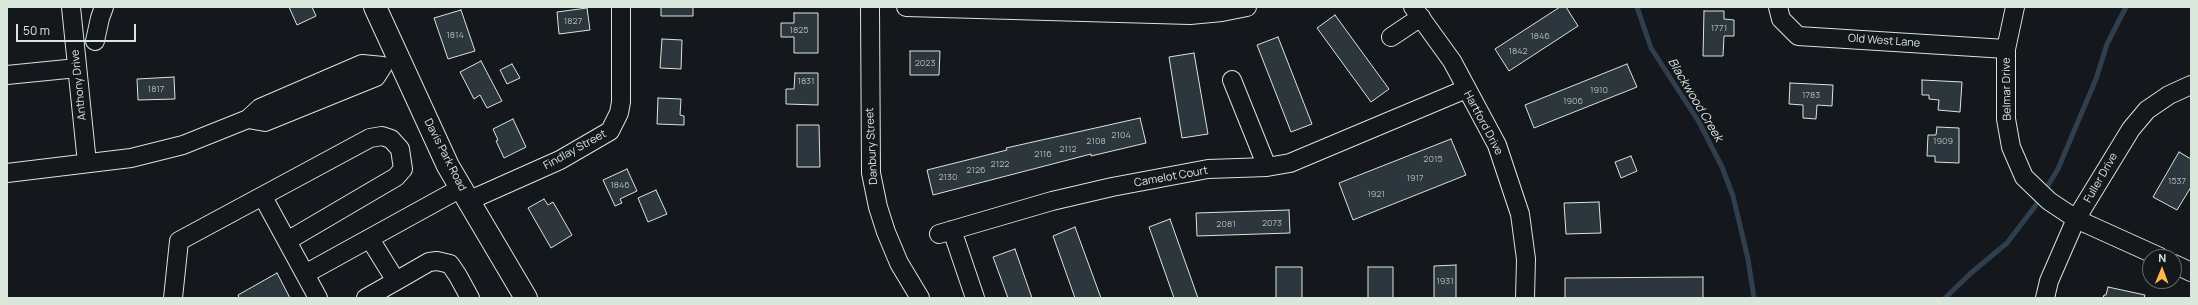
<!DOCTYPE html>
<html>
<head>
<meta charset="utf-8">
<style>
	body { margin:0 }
	#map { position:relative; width:2198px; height:305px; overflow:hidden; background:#14181c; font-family:Manrope,sans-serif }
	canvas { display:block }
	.frame { position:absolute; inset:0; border:8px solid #d8e6dc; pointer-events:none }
	.north { position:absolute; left:2142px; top:249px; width:40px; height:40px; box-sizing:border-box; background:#14181c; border:1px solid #626a69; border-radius:50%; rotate:1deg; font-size:11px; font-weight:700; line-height:16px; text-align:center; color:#d8e6dc }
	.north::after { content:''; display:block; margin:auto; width:14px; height:18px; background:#ffb74d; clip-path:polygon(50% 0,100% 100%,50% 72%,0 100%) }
	.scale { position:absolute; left:16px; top:24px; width:120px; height:18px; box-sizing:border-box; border:2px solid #d8e6dc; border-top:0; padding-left:5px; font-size:12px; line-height:14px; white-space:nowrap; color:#d8e6dc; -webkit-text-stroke:3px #14181c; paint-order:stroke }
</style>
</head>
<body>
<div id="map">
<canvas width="2198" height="305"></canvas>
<div class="frame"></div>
<div class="north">N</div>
<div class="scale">50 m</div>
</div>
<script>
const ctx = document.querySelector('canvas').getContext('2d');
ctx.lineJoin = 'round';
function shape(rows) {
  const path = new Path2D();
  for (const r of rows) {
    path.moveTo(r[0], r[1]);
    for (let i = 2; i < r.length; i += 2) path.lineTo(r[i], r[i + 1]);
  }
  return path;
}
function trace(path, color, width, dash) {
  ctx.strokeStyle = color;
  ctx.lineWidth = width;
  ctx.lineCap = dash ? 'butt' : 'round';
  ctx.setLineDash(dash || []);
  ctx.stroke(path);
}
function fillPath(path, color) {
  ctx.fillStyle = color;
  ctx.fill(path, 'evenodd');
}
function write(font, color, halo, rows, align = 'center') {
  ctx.font = font + ' Manrope,sans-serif';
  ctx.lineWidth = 3;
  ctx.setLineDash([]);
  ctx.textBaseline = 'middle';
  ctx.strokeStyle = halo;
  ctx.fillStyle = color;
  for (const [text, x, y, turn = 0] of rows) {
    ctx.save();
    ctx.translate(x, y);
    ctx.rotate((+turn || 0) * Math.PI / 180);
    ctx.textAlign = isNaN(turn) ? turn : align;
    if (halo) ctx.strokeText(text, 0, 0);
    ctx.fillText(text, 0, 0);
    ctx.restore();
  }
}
trace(shape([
	[1637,7,1651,48,1699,122,1722,167,1733,196,1748,259,1754,298],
	[1945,298,1971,273,2007,243,2036,205,2058,169,2096,79,2107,44,2126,7]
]), '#2f3f4d', 5);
const building = shape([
	[289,7,312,7,316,16,297,25,289,7],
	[661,7,693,7,693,16,661,16,661,7],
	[1560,7,1566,7,1578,26,1509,71,1495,49,1560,7],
	[587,8,590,30,559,34,557,12,587,8],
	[461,10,475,51,448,59,434,18,461,10],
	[1704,11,1724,11,1724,19,1734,20,1734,36,1724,36,1723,56,1703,56,1704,11],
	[794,13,818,13,818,53,794,53,794,37,781,37,781,23,794,23,794,13],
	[1335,15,1389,89,1371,102,1317,28,1335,15],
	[1278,37,1312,124,1291,132,1257,45,1278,37],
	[662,39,682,40,681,69,660,68,662,39],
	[910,51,940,51,939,75,910,75,910,51],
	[1194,53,1208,134,1182,138,1169,57,1194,53],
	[481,61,502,101,487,108,480,95,474,99,460,72,481,61],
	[512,64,520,78,507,84,500,70,512,64],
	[1627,64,1637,87,1534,128,1525,105,1627,64],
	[795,73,818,73,818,105,786,104,786,89,794,89,795,73],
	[174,77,175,99,138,100,137,79,174,77],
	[1922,80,1962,82,1960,112,1938,110,1939,100,1929,99,1929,95,1922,95,1922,80],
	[1790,83,1833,85,1832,106,1817,105,1816,119,1803,118,1803,105,1789,104,1790,83],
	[658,98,681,99,680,115,684,116,684,125,657,124,658,98],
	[1140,118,1146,143,1091,156,1091,154,933,195,927,170,1007,150,1006,148,1140,118],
	[513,119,526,147,504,158,496,141,498,140,493,129,513,119],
	[797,125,819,125,820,167,797,167,797,125],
	[1937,127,1959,128,1959,163,1935,162,1935,156,1927,156,1928,135,1936,135,1937,127],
	[1451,139,1466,175,1353,220,1339,183,1451,139],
	[2179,152,2191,159,2191,187,2177,210,2153,197,2179,152],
	[1631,156,1637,171,1621,178,1615,162,1631,156],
	[627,169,637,191,620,199,622,203,615,206,603,180,627,169],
	[656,190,667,214,648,222,638,198,656,190],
	[544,199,548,205,553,202,572,235,551,248,528,208,544,199],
	[1599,202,1601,233,1566,234,1564,203,1599,202],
	[1289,210,1290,233,1197,236,1196,213,1289,210],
	[1170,219,1198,298,1174,298,1149,227,1170,219],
	[1075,227,1101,298,1075,298,1053,236,1075,227],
	[1015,249,1032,298,1008,298,993,257,1015,249],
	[1456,265,1456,298,1434,298,1434,266,1456,265],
	[1276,267,1302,267,1302,298,1276,298,1276,267],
	[1368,267,1393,267,1393,298,1368,298,1368,267],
	[277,273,290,298,239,298,238,295,277,273],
	[1703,277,1703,298,1565,298,1565,278,1703,277],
	[2108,287,2145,295,2144,298,2103,298,2104,295,2106,295,2108,287]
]);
fillPath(building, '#2c363c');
trace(building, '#d8e6dc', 1);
const minor = shape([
	[71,7,87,163],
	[870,7,871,173,878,207,886,232,899,263,920,298],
	[906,7,1190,15,1222,12,1247,7],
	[1413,7,1452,61,1497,145,1520,214,1526,259,1525,298],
	[1778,7,1781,19,1798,36,2006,49],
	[2015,7,2006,49,2006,119,2011,147,2024,177,2049,201,2076,219,2160,257],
	[1391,37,1421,17],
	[95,41,100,18,104,7],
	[7,75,77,68],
	[1232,80,1267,167],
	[7,173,131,158,183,145,248,119,260,108,362,64,383,66,376,77,265,122,248,119],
	[263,197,318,298],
	[468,201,560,160,610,131,619,113,621,102,621,7],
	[952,230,975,298],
	[939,234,1052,201,1112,187,1208,169,1267,167,1290,163,1466,89],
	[370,239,396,281,429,262,437,261,450,264,458,276,470,298],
	[2174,264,2191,272],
	[305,274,461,188],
	[173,298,179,241,370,138,382,136,391,139,400,149,403,169,396,177,287,241],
	[366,298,396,281],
	[2045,298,2049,281,2076,219,2131,129,2147,110,2169,95,2191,85]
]);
const major = shape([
	[375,7,448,166,526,298]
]);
trace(minor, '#d8e6dc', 20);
trace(major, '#d8e6dc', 24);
trace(minor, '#14181c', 18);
trace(major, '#14181c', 22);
write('9px', '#adbab4', null, [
	["1827",573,21],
	["1771",1719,28],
	["1825",799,30],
	["1814",455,35],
	["1846",1540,36],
	["1842",1518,51],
	["2023",925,63],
	["1831",806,81],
	["1817",156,89],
	["1910",1599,90],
	["1783",1811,95],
	["1906",1573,101],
	["2104",1121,135],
	["2108",1096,141],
	["1909",1943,141],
	["2112",1068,149],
	["2116",1043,154],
	["2015",1433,159],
	["2122",1000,164],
	["2126",976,170],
	["2130",948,177],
	["1917",1415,178],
	["1537",2177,181],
	["1846",620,185],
	["1921",1376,194],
	["2073",1272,223],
	["2081",1226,224],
	["1931",1445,281]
]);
write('11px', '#d8e6dc', '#14181c', [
	["Old West Lane",1884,41,4],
	["Anthony Drive",79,85,-96],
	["Belmar Drive",2007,89,-91],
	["Hartford Drive",1483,123,62],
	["Danbury Street",872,146,-93],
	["Findlay Street",575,150,-29],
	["Davis Park Road",445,155,63],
	["Camelot Court",1171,177,-10],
	["Fuller Drive",2101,178,-60]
]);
write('italic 12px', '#d8e6dc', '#14181c', [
	["Blackwood Creek",1695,100,59]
]);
</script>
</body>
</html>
